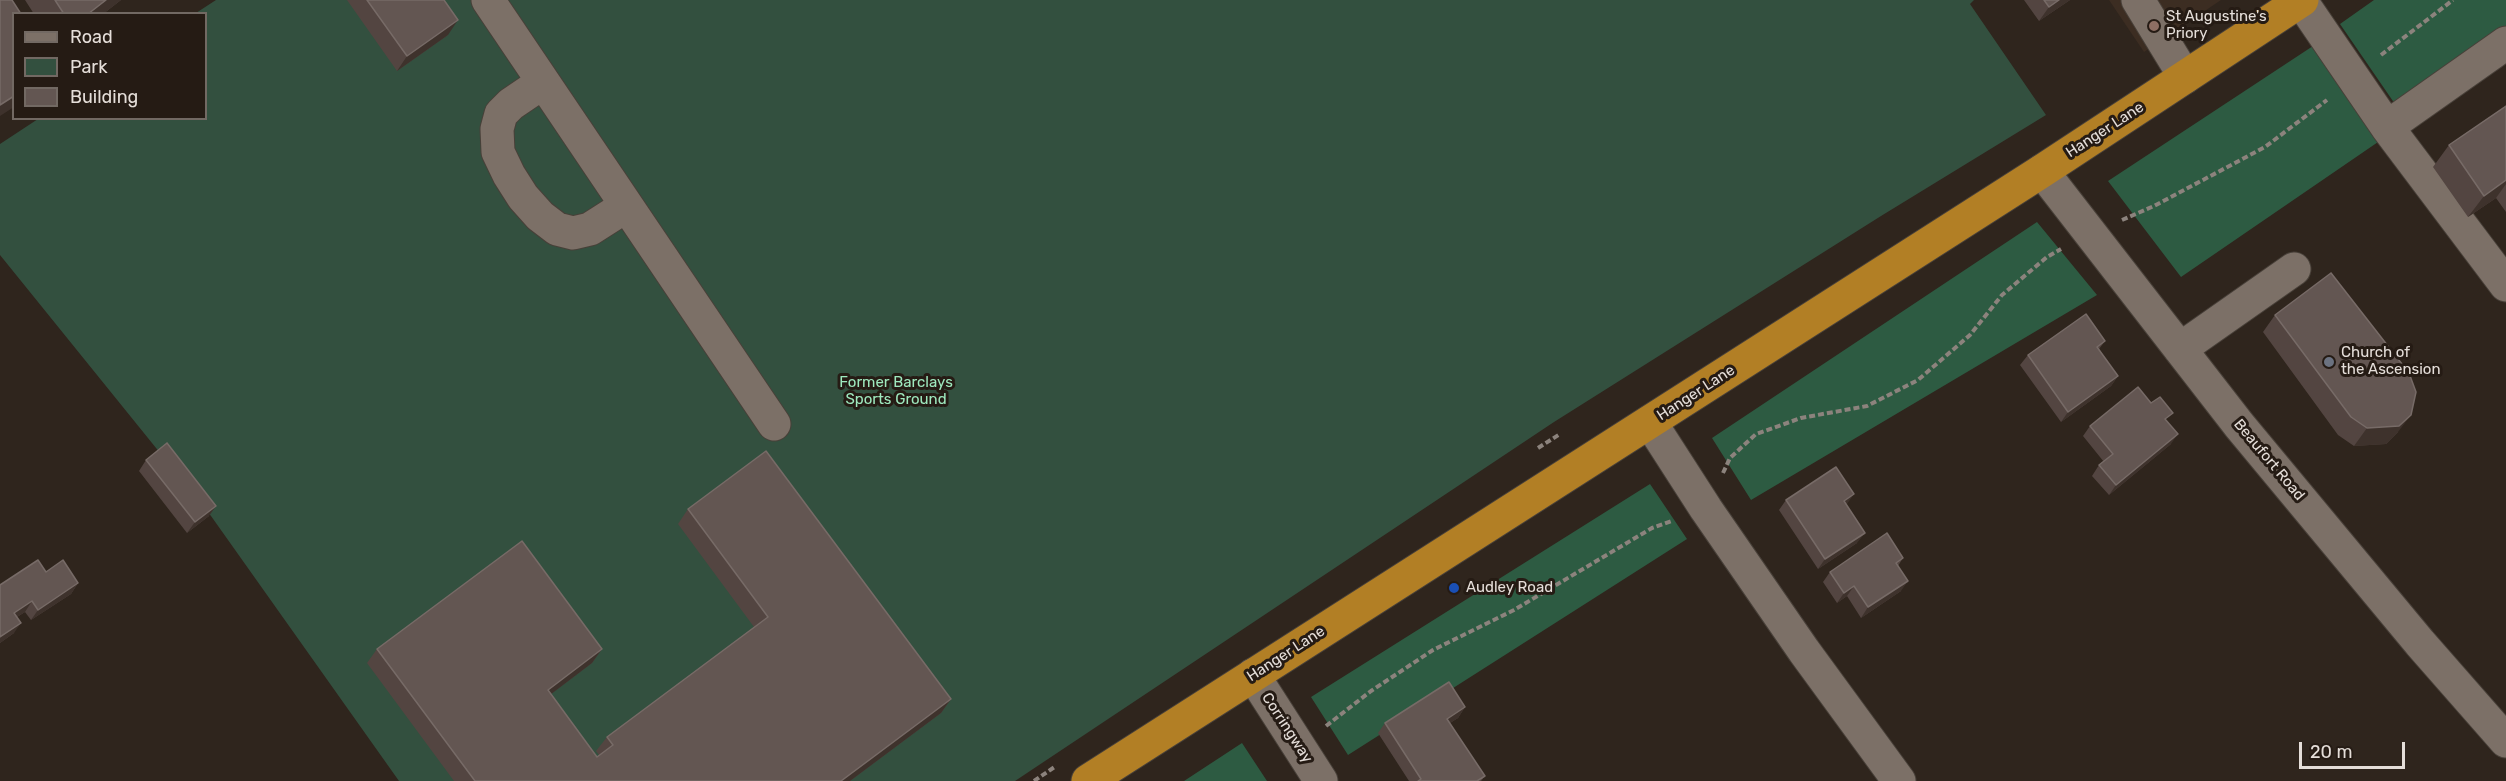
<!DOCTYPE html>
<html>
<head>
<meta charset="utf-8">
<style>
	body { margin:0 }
	#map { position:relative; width:2506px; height:781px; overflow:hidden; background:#2f251d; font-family:Rubik,sans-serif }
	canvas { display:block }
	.legend { position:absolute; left:12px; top:12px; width:195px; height:108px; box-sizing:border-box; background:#251b14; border:2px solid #726963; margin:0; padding:8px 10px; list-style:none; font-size:18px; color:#e5ded9 }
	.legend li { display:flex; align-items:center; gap:12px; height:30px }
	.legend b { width:30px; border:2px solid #726963 }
	.scale { position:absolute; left:2299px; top:742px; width:106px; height:27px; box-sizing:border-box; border:3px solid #e5ded9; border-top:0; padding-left:8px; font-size:18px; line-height:21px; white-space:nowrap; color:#e5ded9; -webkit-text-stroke:4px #251b14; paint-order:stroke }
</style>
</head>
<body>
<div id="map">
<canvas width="2506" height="781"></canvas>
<ul class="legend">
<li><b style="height:8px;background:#7c7067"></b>Road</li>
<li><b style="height:16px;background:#33503f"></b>Park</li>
<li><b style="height:16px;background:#635652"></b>Building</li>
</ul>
<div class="scale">20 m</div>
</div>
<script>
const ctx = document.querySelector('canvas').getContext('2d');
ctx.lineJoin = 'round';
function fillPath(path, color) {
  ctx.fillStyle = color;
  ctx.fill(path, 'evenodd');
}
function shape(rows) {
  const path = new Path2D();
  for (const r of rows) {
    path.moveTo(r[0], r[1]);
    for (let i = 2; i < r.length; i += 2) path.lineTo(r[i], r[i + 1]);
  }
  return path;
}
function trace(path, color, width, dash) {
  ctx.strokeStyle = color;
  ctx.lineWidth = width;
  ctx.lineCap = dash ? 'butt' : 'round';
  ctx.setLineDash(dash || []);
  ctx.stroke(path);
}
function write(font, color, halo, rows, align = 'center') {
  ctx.font = font + ' Rubik,sans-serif';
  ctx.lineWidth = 6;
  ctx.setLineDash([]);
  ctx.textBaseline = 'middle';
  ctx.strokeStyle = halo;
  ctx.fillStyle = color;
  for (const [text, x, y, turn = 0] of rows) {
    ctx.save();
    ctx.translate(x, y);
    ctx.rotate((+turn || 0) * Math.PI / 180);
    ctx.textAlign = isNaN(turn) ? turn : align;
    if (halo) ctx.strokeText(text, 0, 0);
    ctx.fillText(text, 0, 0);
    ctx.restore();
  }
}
fillPath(shape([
	[2109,0,2221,0,2144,52]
]), '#3c2d22');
fillPath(shape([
	[216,0,1974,0,1970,4,2046,115,1881,216,1554,422,1015,781,399,781,211,516,0,255,0,144,38,119,206,118,206,14,196,13]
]), '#33503f');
fillPath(shape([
	[2374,0,2506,0,2506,30,2397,107,2340,24],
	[2313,46,2381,140,2181,277,2108,181],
	[2037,222,2097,295,1751,500,1712,438],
	[1650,484,1687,539,1348,755,1311,697],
	[1242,743,1267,781,1184,781]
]), '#2d5b42');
const minor = shape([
	[488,0,774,424],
	[2138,0,2185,77],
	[2301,1,2387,127,2506,43],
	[542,83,511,104,501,114,497,129,498,152,509,175,523,197,540,216,557,229,573,233,590,229,626,206],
	[2387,127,2506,285],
	[2042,171,2239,425,2420,643,2506,741],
	[2180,349,2294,269],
	[1650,422,1706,509,1804,651,1899,781],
	[1253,675,1321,781]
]);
const highway = shape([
	[1088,781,2042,171,2302,0]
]);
trace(minor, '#484039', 35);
trace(highway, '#484039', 35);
trace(shape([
	[2381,55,2453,0],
	[2122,220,2154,206,2265,147,2327,100],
	[1538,448,1560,434],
	[1723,473,1730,458,1756,434,1801,418,1867,406,1918,380,1970,335,2002,295,2047,257,2061,249],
	[1326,726,1371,691,1433,650,1514,610,1652,528,1672,521],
	[1034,781,1056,766]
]), '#8c837d', 4, [6, 3]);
trace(minor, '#7c7067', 33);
trace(highway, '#b27f25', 33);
fillPath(shape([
	[25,0,121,0,103,14,34,14],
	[347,0,444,0,448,35,397,71],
	[2024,0,2070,0,2039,21],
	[2506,106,2506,212,2496,198,2468,217,2433,167,2449,145],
	[2275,315,2398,432,2386,444,2354,446,2338,435,2263,332],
	[2105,341,2099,349,2118,376,2111,386,2061,422,2020,365,2028,355],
	[2151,403,2167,421,2171,444,2109,495,2092,476,2099,465,2104,462,2083,436,2090,426],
	[146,460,209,516,187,533,139,471],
	[1786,500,1846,505,1857,543,1818,569,1779,510],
	[688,509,951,699,941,713,850,781,454,781,367,663,377,649,602,649,592,663,551,694,597,757,599,755,596,751,607,737,754,627,678,524],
	[1903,558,1898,566,1901,591,1861,618,1847,596,1837,603,1823,582,1830,572],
	[46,572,78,583,71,594,31,620,25,612,17,617,14,633,0,643,0,585],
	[1465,707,1458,718,1450,723,1485,776,1481,781,1409,781,1378,733,1385,723]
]), '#534541');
fillPath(shape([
	[106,0,121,0,103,14,88,14],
	[2059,0,2070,0,2039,21,2049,7],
	[458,20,448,35,397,71,407,56],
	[14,96,14,107,0,116,0,105],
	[2506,180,2506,184,2496,198,2468,217,2484,196],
	[2118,376,2111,386,2061,422,2068,412],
	[2411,415,2398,432,2386,444,2354,446,2367,428],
	[2178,434,2171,444,2109,495,2116,485],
	[1854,494,1847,504,1837,511,1844,501],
	[216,506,209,516,187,533,195,522],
	[1865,533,1857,543,1818,569,1825,559],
	[1908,581,1901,591,1861,618,1868,607],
	[78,583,71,594,31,620,38,610],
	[1854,586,1847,596,1837,603,1844,593],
	[32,601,25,612,7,623,14,613],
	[21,623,14,633,0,643,0,637],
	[602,649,592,663,538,704,548,690],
	[951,699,941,713,850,781,841,781],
	[1465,707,1458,718,1440,729,1447,719]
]), '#3e322c');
const building = shape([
	[0,0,12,0,21,14,14,14,14,96,0,105,0,0],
	[55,0,106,0,88,14,64,14,55,0],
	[367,0,444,0,458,20,407,56,367,0],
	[2044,0,2059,0,2049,7,2044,0],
	[2506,106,2506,180,2484,196,2449,145,2506,106],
	[2331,273,2409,373,2416,392,2411,415,2399,426,2367,428,2351,417,2275,315,2331,273],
	[2086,314,2105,341,2097,347,2118,376,2068,412,2028,355,2086,314],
	[2138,387,2151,403,2160,397,2173,413,2165,419,2178,434,2116,485,2099,465,2113,454,2090,426,2138,387],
	[167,443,216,506,195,522,146,460,167,443],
	[766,451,951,699,841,781,475,781,377,649,522,541,602,649,548,690,597,757,613,745,607,737,768,617,688,509,766,451],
	[1836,467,1854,494,1844,501,1865,533,1825,559,1786,500,1836,467],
	[1887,533,1903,558,1896,563,1908,581,1868,607,1854,586,1844,593,1830,572,1887,533],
	[38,560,46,572,63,560,78,583,38,610,32,601,14,613,21,623,0,637,0,585,38,560],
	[1449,682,1465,707,1447,719,1485,776,1477,781,1418,781,1421,779,1385,723,1449,682]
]);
fillPath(building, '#635652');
trace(building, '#776b67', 1.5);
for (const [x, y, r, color] of [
	[2154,26,6,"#8d6e63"],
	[2329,362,6,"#6b7280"],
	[1454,588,6,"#1a4fb4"]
]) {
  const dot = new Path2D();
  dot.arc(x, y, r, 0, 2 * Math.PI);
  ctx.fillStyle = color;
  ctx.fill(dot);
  trace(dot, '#251b14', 2);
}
write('15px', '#e5ded9', '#251b14', [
	["St Augustine's",2166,17],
	["Priory",2166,34],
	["Church of",2341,353],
	["the Ascension",2341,370],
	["Audley Road",1466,588]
], 'left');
write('15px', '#e5ded9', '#251b14', [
	["Hanger Lane",2105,130,-33],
	["Hanger Lane",1696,393,-33],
	["Beaufort Road",2269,460,50],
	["Hanger Lane",1286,654,-33],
	["Corringway",1287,728,57]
]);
write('15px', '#9ee9be', '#251b14', [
	["Former Barclays",896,383],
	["Sports Ground",896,400]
]);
</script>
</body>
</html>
